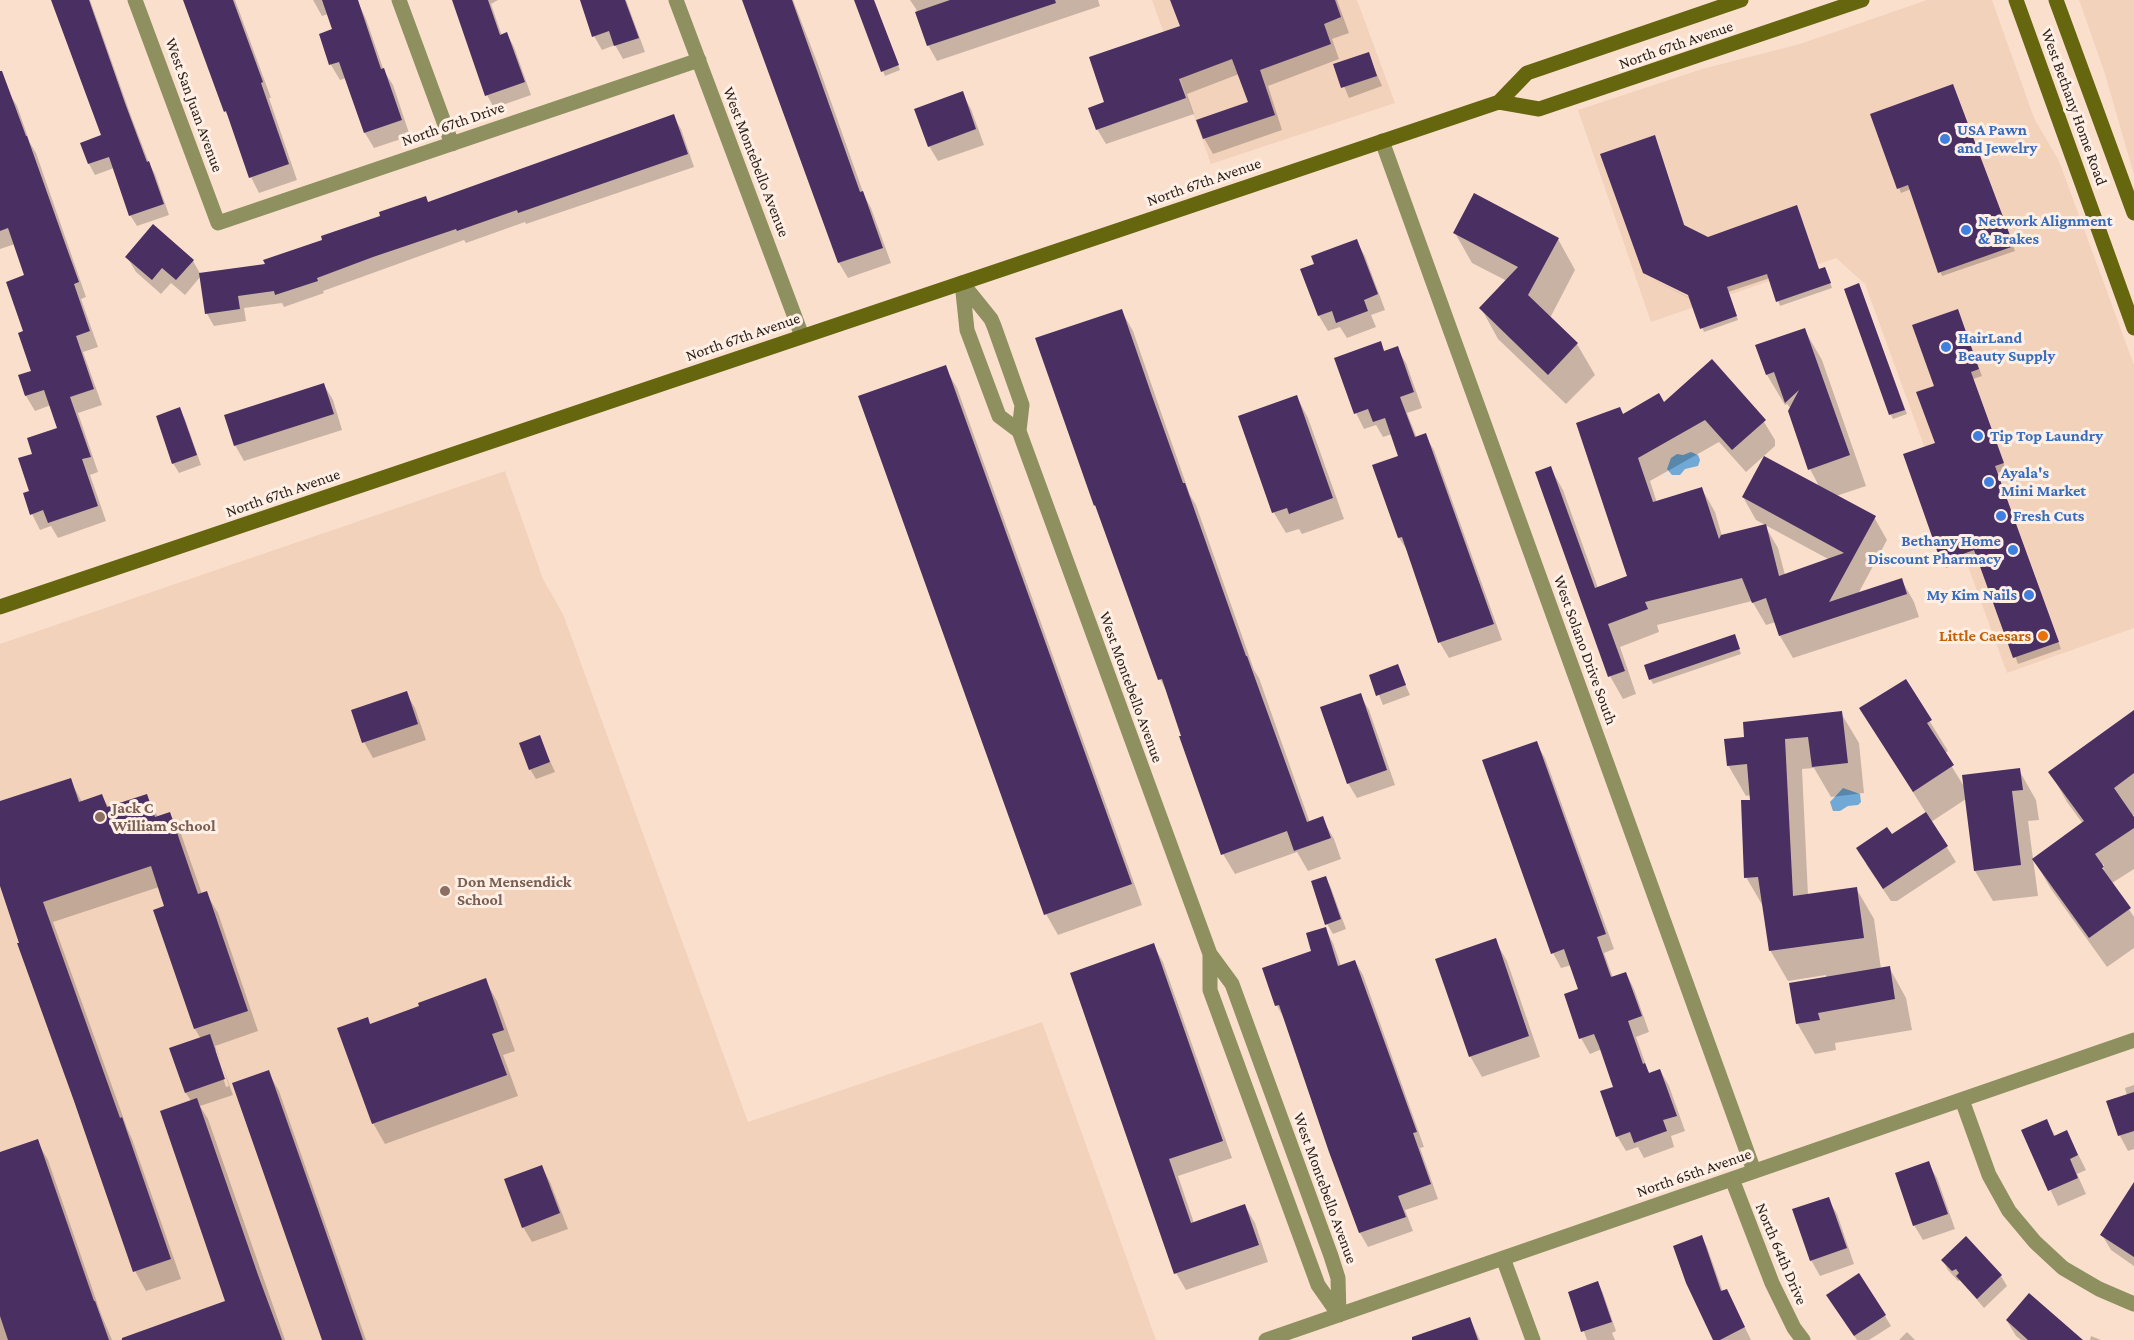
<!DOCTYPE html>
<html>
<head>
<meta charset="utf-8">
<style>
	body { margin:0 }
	canvas { display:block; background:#fadfcd }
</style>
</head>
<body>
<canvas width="2134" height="1340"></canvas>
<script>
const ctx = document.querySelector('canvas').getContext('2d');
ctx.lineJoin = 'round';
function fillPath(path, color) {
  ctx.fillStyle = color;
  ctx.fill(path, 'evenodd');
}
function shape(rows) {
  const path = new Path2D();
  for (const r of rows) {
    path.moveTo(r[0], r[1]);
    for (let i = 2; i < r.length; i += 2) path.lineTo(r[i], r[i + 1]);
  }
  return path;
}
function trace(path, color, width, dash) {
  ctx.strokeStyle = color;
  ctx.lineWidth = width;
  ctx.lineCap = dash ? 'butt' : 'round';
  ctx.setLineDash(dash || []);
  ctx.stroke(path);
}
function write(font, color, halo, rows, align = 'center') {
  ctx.font = font + ' "Crimson Pro",serif';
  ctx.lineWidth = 6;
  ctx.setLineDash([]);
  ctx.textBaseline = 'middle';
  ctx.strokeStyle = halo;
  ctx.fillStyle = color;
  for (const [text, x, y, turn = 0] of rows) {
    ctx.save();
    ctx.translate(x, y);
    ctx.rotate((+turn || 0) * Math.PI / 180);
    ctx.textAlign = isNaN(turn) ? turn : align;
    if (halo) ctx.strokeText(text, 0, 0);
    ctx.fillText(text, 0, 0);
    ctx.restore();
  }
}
fillPath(shape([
	[1152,0,1357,0,1395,103,1211,164],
	[1927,0,1992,0,2034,118,2059,161,2134,365,2134,628,2007,673,1865,284,1836,258,1651,322,1578,110,1702,69,1800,44],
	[2079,0,2134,0,2134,175,2105,74],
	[505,471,543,579,563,614,748,1122,1042,1022,1156,1340,0,1340,0,644]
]), '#f3d2bc');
fillPath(shape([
	[1691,452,1698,455,1700,460,1698,466,1685,469,1680,475,1672,475,1667,469,1671,458,1677,454,1683,455],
	[1843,788,1860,794,1861,802,1858,805,1848,806,1840,811,1833,811,1830,802]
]), '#70a8d6');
fillPath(shape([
	[53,0,90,0,131,116,149,163,155,174,169,215,137,226,130,215,114,168,95,175,89,164,82,144,103,136],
	[184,0,235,0,271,98,269,98,297,180,259,193,251,177,232,122,225,111],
	[313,0,357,0,366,19,384,71,393,85,410,136,374,148,365,133,346,78,340,80,331,65,321,35,334,30,328,14,322,16],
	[454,0,498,0,491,4,502,36,507,34,514,47,531,95,494,108,487,95],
	[580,0,626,0,645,52,623,59,615,45,602,50,594,36],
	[743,0,793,0,817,62,864,195,871,208,891,263,848,278,839,263],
	[855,0,873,0,900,70,885,76],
	[910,0,1098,0,1100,6,937,61,928,45,916,9],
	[1171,0,1337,0,1349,33,1332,39,1339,59,1268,86,1282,130,1213,154,1204,138,1250,103,1239,74,1187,94,1194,114,1106,144,1097,129,1106,103,1182,27],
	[1368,54,1382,86,1349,98,1335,65],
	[1954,90,2015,251,1942,276,1911,189,1901,193,1899,188],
	[8,91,17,106,30,143,36,153,86,297,81,299,98,347,83,352,102,405,78,413,98,472,90,475,106,521,58,538,51,526,40,530,32,514,25,494,31,492,34,455,59,429,51,405,35,411,26,396,20,376,33,372,25,332,26,276,15,244,0,249,0,93],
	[962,93,971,109,984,145,938,161,929,146],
	[673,116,681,129,694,167,526,224,525,222,466,243,464,240,323,291,324,293,284,307,282,303,244,308,246,321,214,326,207,314,201,276,185,295,171,283,161,294,136,272,127,257,193,261,201,275,267,265,428,203],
	[1656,141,1685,227,1708,239,1827,273,1832,288,1780,306,1770,278,1728,292,1738,320,1704,332,1691,299,1647,277,1694,300],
	[1455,233,1558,239,1575,270,1550,318,1577,344,1595,375,1566,404,1498,339,1481,308,1507,281,1472,263],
	[1356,241,1365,256,1385,310,1371,315,1376,327,1347,338,1340,327,1328,331,1319,316,1302,270,1316,265],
	[1845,290,1861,290,1907,414,1893,419,1891,415],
	[1121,310,1133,331,1163,418,1190,495,1196,505,1254,670,1259,678,1310,823,1322,818,1334,839,1341,859,1308,871,1297,852,1235,874,1223,854,1169,695,1160,679,1100,514,1095,505,1037,339],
	[1957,310,1982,376,1973,379,2006,470,1997,473,2061,649,2018,664,1978,556,1946,568,1943,562,1905,455,1937,444,1936,387],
	[1804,329,1822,360,1866,486,1836,496,1874,517,1887,540,1858,594,1901,579,1914,602,1919,617,1793,658,1780,636,1776,622,1766,625,1752,601,1657,625,1659,632,1620,647,1636,694,1623,699,1610,676,1550,467,1563,490,1598,588,1629,577,1623,415,1663,404,1761,417,1775,440,1775,446,1746,472,1719,442,1650,481,1657,503,1702,489,1715,512,1722,536,1765,526,1778,548,1785,575,1830,560,1756,520,1743,497,1820,488,1810,469,1791,409,1787,404,1785,405,1767,375,1757,346],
	[1380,343,1385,352,1397,348,1406,363,1422,408,1407,413,1417,438,1425,435,1434,450,1502,640,1449,658,1440,643,1409,553,1399,538,1400,457,1392,434,1383,437,1376,425,1364,429,1356,413],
	[945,367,957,388,1142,905,1058,935,1046,914],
	[324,385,333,400,342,430,244,461,235,445],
	[1297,397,1308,418,1344,519,1302,534,1299,529,1286,533,1274,513,1240,417],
	[180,409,185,419,201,465,179,473,173,463],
	[1736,640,1741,654,1653,684,1651,680,1646,666],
	[1397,666,1410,695,1383,705,1371,676],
	[1905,681,1948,751,1944,754,1965,788,2019,770,2036,800,2039,820,2028,821,2038,896,1993,901,1975,871,1966,799,1931,822,1956,862,1897,901,1891,901,1866,864,1891,836,1926,813,1861,709],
	[406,693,415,708,426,740,373,758,364,742,353,711],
	[1360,695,1369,710,1395,785,1357,798,1348,783],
	[1841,713,1859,743,1864,793,1831,797,1814,768,1802,769,1808,895,1856,888,1874,919,1881,969,1889,967,1906,998,1912,1030,1835,1043,1836,1050,1815,1054,1797,1023,1826,978,1826,975,1788,981,1770,950,1764,908,1746,877,1751,795,1746,796,1728,765,1746,738],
	[2134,725,2134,815,2132,816,2134,820,2134,869,2112,883,2134,917,2134,948,2107,967,2051,889,2034,860,2083,824,2067,802,2050,772],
	[2104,864,2104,868,2097,874,2096,872],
	[539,737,555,772,536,779,530,769],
	[1536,743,1545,758,1614,949,1604,953,1613,978,1626,973,1634,989,1649,1032,1636,1037,1648,1071,1650,1074,1660,1070,1669,1086,1685,1131,1671,1136,1674,1147,1644,1158,1638,1147,1626,1151,1617,1136,1615,1088,1602,1049,1590,1054,1581,1038,1580,990,1572,965,1561,968,1553,953],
	[70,780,82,802,102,796,109,808,146,796,158,817,170,814,181,834,202,894,206,893,218,913,258,1031,215,1046,233,1095,200,1106,208,1119,285,1340,120,1340,227,1302,191,1101,186,1093,171,1049,201,1039,195,1029,155,911,166,907,159,887,53,922,127,1128,132,1139,181,1279,146,1291,135,1271,0,881,0,803],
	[214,1050,217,1050,229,1086,226,1087],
	[1326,878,1331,888,1346,929,1333,934,1327,924],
	[1325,928,1333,943,1341,966,1355,961,1363,975,1424,1147,1420,1148,1438,1199,1405,1210,1413,1231,1368,1247,1360,1233,1285,1020,1277,1006,1264,969,1313,952],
	[1495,940,1507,961,1540,1057,1482,1077,1470,1056],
	[1153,945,1163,962,1232,1158,1178,1176,1194,1223,1245,1206,1255,1223,1268,1262,1186,1290,1176,1273],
	[485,980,497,1001,515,1051,503,1055,518,1096,385,1144,373,1123,367,1019,371,1026],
	[268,1072,279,1091,366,1340,324,1340],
	[2134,1085,2134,1149,2128,1151,2120,1136,2108,1102,2127,1096,2125,1088],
	[2046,1121,2056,1137,2067,1132,2086,1170,2077,1174,2086,1194,2058,1206,2023,1131],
	[37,1141,48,1160,101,1314,112,1340,0,1340,0,1154],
	[1928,1163,1937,1178,1955,1229,1923,1240,1914,1225],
	[542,1167,550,1182,568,1229,532,1242,523,1227],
	[1828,1199,1837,1214,1854,1264,1820,1276,1811,1260],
	[2134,1205,2134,1266,2111,1250,2102,1235],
	[1702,1237,1707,1247,1723,1292,1732,1301,1751,1340,1715,1340],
	[1966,1238,2001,1276,2007,1286,1984,1308,1960,1280,1958,1281,1948,1270,1943,1260],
	[1598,1283,1603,1293,1616,1331,1612,1333,1615,1340,1587,1340,1570,1293],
	[1834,1305,1885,1316,1891,1326,1869,1340,1857,1340],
	[1470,1319,1480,1340,1432,1340],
	[2007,1321,2076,1340,2021,1340,2016,1336],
	[1907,1332,1915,1340,1899,1340],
	[2091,1336,2101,1340,2090,1340]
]), '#0003');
fillPath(shape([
	[51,0,89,0,125,103,147,162,149,161,164,204,129,216,109,157,88,164,80,143,101,135],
	[183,0,233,0,263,82,261,83,289,164,249,178,226,111,224,112],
	[322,0,358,0,381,69,384,68,402,120,364,133,339,62,329,65,319,34,332,29],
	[452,0,488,0,500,35,507,32,525,82,485,96],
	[580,0,625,0,639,38,614,46,609,31,592,37],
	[742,0,792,0,860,192,863,191,883,248,838,263],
	[854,0,874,0,899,65,881,72],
	[950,0,1055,0,1056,3,927,46,915,12],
	[1170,0,1335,0,1341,17,1324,24,1331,44,1260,70,1275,115,1203,139,1196,120,1248,102,1232,59,1179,79,1186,98,1096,130,1088,108,1104,102,1089,57,1180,26],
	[1369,52,1377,76,1341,88,1333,64],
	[0,71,2,71,26,136,27,136,66,246,79,282,74,284,90,331,76,336,94,389,70,397,91,457,82,459,98,506,48,523,43,510,30,515,23,493,29,491,18,458,32,454,27,438,57,428,44,390,25,396,18,375,31,371,18,333,23,331,6,282,24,275,8,228,0,231],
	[1953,84,2014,246,1938,273,1908,185,1897,189,1870,114],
	[963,91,976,129,928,147,914,109],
	[674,114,688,154,518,213,517,210,457,231,456,229,373,257,317,278,318,281,275,295,274,291,238,296,240,309,205,314,199,273,265,264,263,260,322,240,321,236,380,216,379,212,426,196,428,202],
	[1655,135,1684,225,1708,237,1797,205,1819,269,1825,267,1831,283,1776,302,1767,274,1727,287,1737,316,1700,329,1688,295,1643,273,1600,154],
	[1474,193,1559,238,1528,295,1578,343,1548,375,1479,308,1518,267,1453,233],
	[153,224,194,260,176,280,162,268,152,280,125,257],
	[1357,239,1378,294,1364,300,1368,311,1336,323,1332,311,1318,316,1300,269,1314,264,1311,256],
	[1859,283,1905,410,1889,415,1844,289],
	[1122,309,1152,396,1183,483,1185,483,1246,656,1247,656,1307,822,1323,816,1331,838,1294,851,1287,831,1221,855,1179,736,1181,736,1162,679,1158,680,1095,505,1094,506,1035,338],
	[1958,309,1979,369,1971,372,2004,463,1995,466,2059,642,2013,658,1974,550,1941,562,1903,454,1935,443,1916,392,1934,386,1912,325],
	[1805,328,1850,455,1808,470,1788,411,1799,390,1785,403,1774,372,1766,375,1755,345],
	[1381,341,1384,351,1398,346,1414,392,1400,397,1415,437,1426,433,1494,624,1438,643,1402,537,1398,538,1372,465,1398,456,1385,418,1373,422,1368,409,1354,414,1334,358],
	[1712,359,1766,420,1732,450,1705,420,1638,458,1653,502,1702,487,1719,539,1721,535,1766,524,1779,576,1844,553,1742,497,1764,456,1876,516,1829,602,1902,578,1907,594,1779,636,1766,598,1752,603,1742,578,1645,602,1648,609,1608,624,1625,671,1608,677,1535,472,1551,466,1595,588,1627,576,1576,423,1620,407,1623,414,1659,393,1664,402],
	[946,365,1132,884,1044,915,858,396],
	[324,383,334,414,234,446,224,415],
	[1297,395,1333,498,1289,514,1287,508,1272,513,1238,416],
	[180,407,197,455,172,464,156,416],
	[1735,634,1740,649,1649,680,1644,665],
	[1398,664,1406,685,1376,696,1369,675],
	[1906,679,1932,720,1927,723,1954,765,1913,792,1859,708],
	[407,691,418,724,362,743,351,710],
	[1361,693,1387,770,1347,784,1320,707],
	[2134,710,2134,773,2114,788,2134,817,2134,828,2095,854,2104,867,2102,868,2131,908,2089,938,2032,859,2084,821,2048,772],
	[1842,711,1848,763,1812,767,1808,737,1785,739,1793,896,1857,887,1864,938,1769,951,1758,877,1744,878,1741,800,1750,800,1747,764,1727,766,1724,739,1744,737,1743,722],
	[540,735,550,762,529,770,519,743],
	[1537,741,1606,934,1597,937,1611,977,1626,972,1642,1016,1628,1021,1643,1064,1645,1063,1649,1073,1660,1069,1677,1116,1663,1120,1667,1131,1634,1143,1630,1132,1616,1137,1600,1091,1613,1087,1599,1046,1594,1034,1579,1039,1564,994,1578,989,1564,949,1551,954,1482,760],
	[2020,768,2023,790,2012,791,2021,865,1974,871,1962,775],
	[71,778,79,802,102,794,107,807,147,794,155,817,170,812,198,894,207,891,248,1011,194,1029,153,910,164,906,151,866,43,902,120,1118,122,1117,171,1259,133,1272,74,1101,17,943,19,943,0,886,0,801],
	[1926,812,1948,846,1883,889,1856,848,1887,827,1892,834],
	[1326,876,1341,919,1325,925,1311,881],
	[1326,927,1338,966,1355,960,1417,1132,1413,1133,1431,1184,1398,1196,1406,1217,1359,1233,1329,1152,1279,1005,1275,1006,1262,968,1311,951,1306,933],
	[1496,938,1529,1036,1469,1057,1435,959],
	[1154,943,1223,1141,1169,1159,1191,1223,1245,1204,1259,1245,1174,1274,1070,973],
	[1890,966,1895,999,1818,1013,1820,1020,1796,1024,1789,983],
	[486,978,504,1030,492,1034,507,1075,372,1124,337,1028,368,1017,370,1024,419,1006,418,1003],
	[210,1034,225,1079,185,1093,169,1048],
	[269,1070,331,1247,363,1340,322,1340,232,1083],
	[2134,1092,2134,1131,2118,1136,2106,1101],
	[197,1098,258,1275,282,1340,122,1340,122,1338,225,1301,160,1111],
	[2047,1119,2054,1136,2067,1130,2078,1155,2070,1159,2078,1178,2048,1191,2021,1130],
	[38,1139,94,1301,95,1301,109,1340,8,1340,0,1316,0,1152],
	[1929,1161,1948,1214,1913,1226,1895,1173],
	[542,1165,560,1213,522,1228,504,1179],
	[2134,1182,2134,1257,2100,1235],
	[1829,1197,1847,1248,1810,1261,1792,1209],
	[1702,1235,1721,1291,1727,1289,1745,1327,1720,1340,1713,1340,1686,1283,1673,1246],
	[1966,1236,2002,1275,1977,1299,1956,1276,1959,1273,1956,1269,1952,1271,1941,1260],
	[1859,1273,1886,1315,1854,1336,1826,1295],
	[1598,1281,1612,1322,1581,1332,1568,1292],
	[2029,1293,2083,1340,2028,1340,2006,1320],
	[1470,1317,1478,1340,1412,1340,1412,1337]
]), '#4a2f62');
trace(shape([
	[135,0,218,223,699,60],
	[399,0,452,144],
	[676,0,802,336],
	[1382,141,1754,1171],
	[962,283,991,319,994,326,1022,405,1019,431,1210,954,1232,984,1331,1256,1338,1278,1339,1315],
	[962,283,967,330,999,416,1019,431],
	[1210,954,1210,990,1318,1285,1339,1315],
	[1962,1100,1989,1175,2009,1211,2035,1242,2063,1268,2099,1289,2134,1304],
	[1732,1179,1772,1283,1794,1328,1803,1340],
	[1503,1258,1533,1340],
	[1266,1340,2134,1040]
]), '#8e905f', 15);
trace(shape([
	[2016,0,2134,328],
	[2056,0,2134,213],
	[1499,102,1539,109,1862,0],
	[0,607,1499,102,1527,73,1741,0]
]), '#66660f', 15);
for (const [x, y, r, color] of [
	[1945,139,6,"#3f7fe0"],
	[1966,230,6,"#3f7fe0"],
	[1946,347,6,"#3f7fe0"],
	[1978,436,6,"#3f7fe0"],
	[1989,482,6,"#3f7fe0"],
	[2001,516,6,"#3f7fe0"],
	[2013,550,6,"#3f7fe0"],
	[2029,595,6,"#3f7fe0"],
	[2043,636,6,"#e8710a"],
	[100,817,6,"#8d6e63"],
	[445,891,6,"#8d6e63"]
]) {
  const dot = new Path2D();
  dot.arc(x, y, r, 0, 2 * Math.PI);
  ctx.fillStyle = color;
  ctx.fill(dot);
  trace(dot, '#ffefe4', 2);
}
write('16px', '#271e17', '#ffefe4', [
	["North 67th Avenue",1676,45,-19],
	["West San Juan Avenue",194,105,70],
	["West Bethany Home Road",2074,107,70],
	["North 67th Drive",453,124,-19],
	["West Montebello Avenue",756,162,69],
	["North 67th Avenue",1204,182,-19],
	["North 67th Avenue",743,337,-19],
	["North 67th Avenue",283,493,-19],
	["West Solano Drive South",1585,650,70],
	["West Montebello Avenue",1131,687,70],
	["North 65th Avenue",1694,1173,-19],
	["West Montebello Avenue",1325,1188,70],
	["North 64th Drive",1781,1254,67]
]);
write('bold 16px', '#366cbe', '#ffefe4', [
	["USA Pawn",1957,130],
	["and Jewelry",1957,148],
	["Network Alignment",1978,221],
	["& Brakes",1978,239],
	["HairLand",1958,338],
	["Beauty Supply",1958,356],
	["Tip Top Laundry",1990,436],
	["Ayala's",2001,473],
	["Mini Market",2001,491],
	["Fresh Cuts",2013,516],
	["Bethany Home",2001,541,"right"],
	["Discount Pharmacy",2001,559,"right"],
	["My Kim Nails",2017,595,"right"]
], 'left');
write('bold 16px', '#c56008', '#ffefe4', [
	["Little Caesars",2031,636]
], 'right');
write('bold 16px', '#785e54', '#ffefe4', [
	["Jack C",112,808],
	["William School",112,826],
	["Don Mensendick",457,882],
	["School",457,900]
], 'left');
</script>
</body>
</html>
